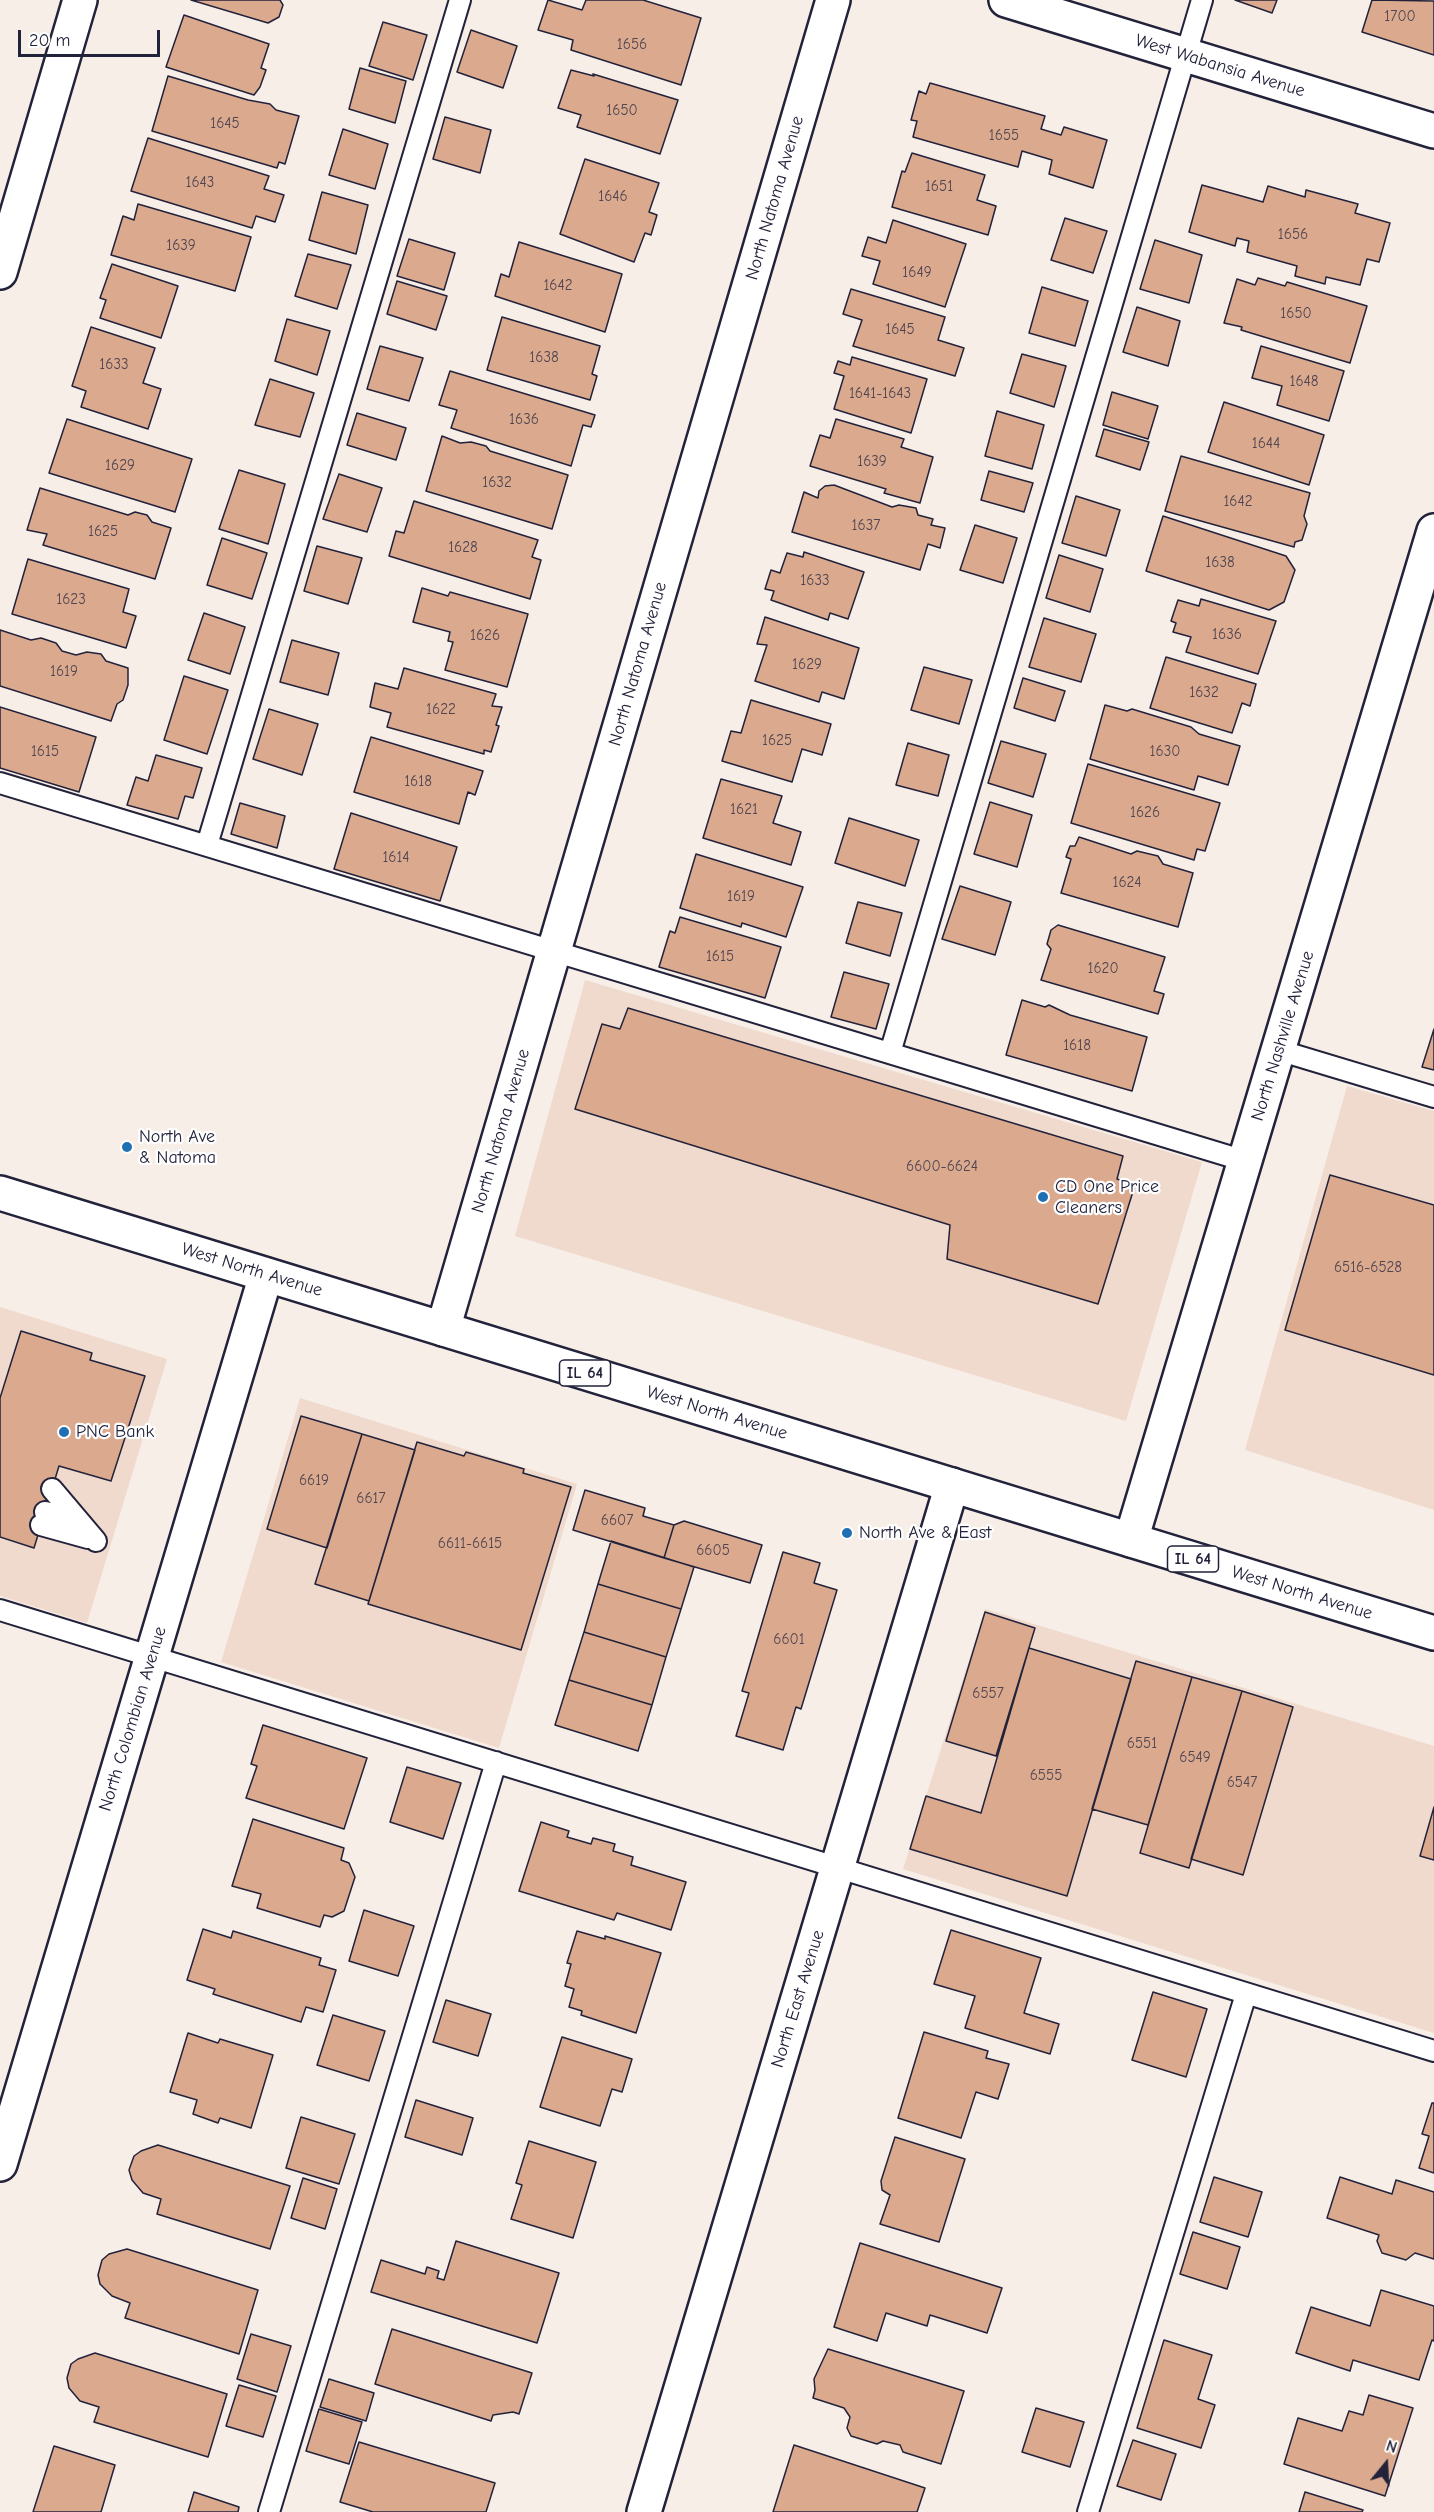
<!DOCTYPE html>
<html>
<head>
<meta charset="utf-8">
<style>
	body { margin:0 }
	#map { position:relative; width:1434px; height:2512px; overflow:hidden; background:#f8eee8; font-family:"Comic Neue",sans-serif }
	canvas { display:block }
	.north { position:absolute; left:1356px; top:2434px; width:60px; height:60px; -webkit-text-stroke:4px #fff; paint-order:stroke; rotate:18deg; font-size:16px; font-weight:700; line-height:24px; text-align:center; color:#22223b }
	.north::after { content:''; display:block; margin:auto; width:21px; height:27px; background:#22223b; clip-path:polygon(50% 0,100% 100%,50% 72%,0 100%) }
	.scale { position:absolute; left:18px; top:30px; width:142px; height:27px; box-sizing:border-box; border:3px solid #22223b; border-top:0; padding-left:8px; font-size:18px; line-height:21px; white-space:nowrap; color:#22223b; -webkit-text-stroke:4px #fff; paint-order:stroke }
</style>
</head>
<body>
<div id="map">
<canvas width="1434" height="2512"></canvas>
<div class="north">N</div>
<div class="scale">20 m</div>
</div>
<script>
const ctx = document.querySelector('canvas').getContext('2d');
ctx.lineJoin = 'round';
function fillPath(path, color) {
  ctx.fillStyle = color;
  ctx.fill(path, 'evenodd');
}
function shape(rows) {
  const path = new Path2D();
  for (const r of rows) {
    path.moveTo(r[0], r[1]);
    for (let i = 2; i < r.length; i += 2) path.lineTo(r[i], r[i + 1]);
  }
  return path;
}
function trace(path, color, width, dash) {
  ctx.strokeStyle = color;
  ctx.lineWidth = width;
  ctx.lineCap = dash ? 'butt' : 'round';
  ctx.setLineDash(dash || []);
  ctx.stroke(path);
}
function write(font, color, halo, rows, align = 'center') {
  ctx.font = font + ' "Comic Neue",sans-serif';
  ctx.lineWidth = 4.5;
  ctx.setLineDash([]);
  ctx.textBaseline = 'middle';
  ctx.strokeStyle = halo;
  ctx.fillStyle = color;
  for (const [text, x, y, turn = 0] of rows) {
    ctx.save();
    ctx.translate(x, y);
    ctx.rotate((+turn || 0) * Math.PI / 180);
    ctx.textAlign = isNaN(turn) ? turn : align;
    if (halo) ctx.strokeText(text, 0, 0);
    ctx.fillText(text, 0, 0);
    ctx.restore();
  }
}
fillPath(shape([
	[585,980,1202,1162,1126,1421,515,1236],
	[1347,1086,1434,1111,1434,1510,1245,1450],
	[0,1307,167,1359,87,1623,0,1596],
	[300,1398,577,1484,499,1748,221,1662],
	[985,1609,1434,1746,1434,2033,903,1869]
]), '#efdacd');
const building = shape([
	[191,0,280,0,283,5,279,17,268,23,191,0],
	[548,0,582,10,586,0,643,0,701,18,681,85,571,50,573,40,538,30,548,0],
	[1235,0,1277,0,1272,13,1235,0],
	[1372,0,1434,1,1434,55,1362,32,1372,0],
	[184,15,269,44,261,68,266,70,260,87,254,95,166,67,184,15],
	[383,22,427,35,413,80,369,66,383,22],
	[471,30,517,46,503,88,457,72,471,30],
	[360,68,406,81,395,123,349,109,360,68],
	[571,70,594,76,593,74,678,100,660,154,577,127,581,115,558,108,571,70],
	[168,76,248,100,270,104,276,110,299,116,285,164,279,162,277,168,152,131,168,76],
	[930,83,1045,116,1041,129,1061,135,1064,127,1107,140,1093,188,1049,174,1052,160,1022,151,1018,167,913,137,917,121,911,120,919,91,926,94,930,83],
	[445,117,491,130,480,173,433,159,445,117],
	[343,129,388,144,375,189,329,175,343,129],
	[148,138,269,176,264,189,284,195,275,222,256,216,252,228,131,191,148,138],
	[912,153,985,175,977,200,996,206,988,235,892,207,902,171,905,172,912,153],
	[585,159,659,183,649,212,657,215,651,235,645,233,634,262,560,234,585,159],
	[1202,185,1263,202,1268,186,1305,197,1306,190,1358,204,1355,213,1390,223,1379,262,1367,259,1360,285,1326,277,1325,284,1295,276,1297,266,1247,252,1249,241,1237,238,1235,246,1189,232,1202,185],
	[322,192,368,205,356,254,309,240,322,192],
	[138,204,251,237,235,291,111,255,123,216,134,220,138,204],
	[1065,218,1107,231,1093,273,1051,260,1065,218],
	[893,220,966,244,945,307,873,284,880,261,862,256,868,237,886,243,893,220],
	[409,239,455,253,444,290,397,276,409,239],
	[1155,240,1202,255,1189,303,1140,289,1155,240],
	[519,242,622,274,605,332,495,296,501,274,509,277,519,242],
	[308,254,351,265,337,309,295,296,308,254],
	[112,264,178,286,161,338,100,318,106,300,100,298,112,264],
	[1258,278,1285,286,1287,282,1367,306,1350,363,1241,330,1242,327,1224,323,1237,279,1255,285,1258,278],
	[397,281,447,296,436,330,387,314,397,281],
	[1042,287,1088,301,1075,346,1029,333,1042,287],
	[851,289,945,317,938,340,964,348,955,376,853,346,862,320,843,314,851,289],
	[1137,307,1180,321,1168,366,1123,352,1137,307],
	[502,317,600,346,592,374,597,376,590,400,487,370,502,317],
	[287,319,330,331,317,375,275,361,287,319],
	[91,327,155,348,143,383,161,389,148,429,81,407,86,391,72,386,91,327],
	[380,346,423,358,409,401,367,389,380,346],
	[1261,346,1344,371,1329,421,1277,405,1282,386,1252,378,1261,346],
	[1022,354,1066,366,1054,407,1010,393,1022,354],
	[852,357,927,379,911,433,834,409,844,376,834,373,838,361,850,365,852,357],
	[450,371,595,415,591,427,583,425,571,466,451,428,457,410,439,405,450,371],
	[270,379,314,393,300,437,255,425,270,379],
	[1112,392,1158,406,1148,439,1103,425,1112,392],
	[1224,402,1324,435,1309,485,1208,452,1224,402],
	[997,411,1044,425,1032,469,985,456,997,411],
	[357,413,406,428,396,460,347,445,357,413],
	[67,419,192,459,175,512,49,473,67,419],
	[836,419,904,439,901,447,933,457,920,503,884,493,886,489,810,466,820,435,830,438,836,419],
	[1104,429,1149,442,1140,470,1096,456,1104,429],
	[442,436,460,443,471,442,486,446,490,451,568,475,552,529,426,491,442,436],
	[1181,456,1310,493,1304,516,1307,524,1302,540,1295,542,1294,547,1165,511,1181,456],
	[239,470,285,484,268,544,219,529,239,470],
	[989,471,1033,483,1024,512,981,500,989,471],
	[339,474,382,488,367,532,323,519,339,474],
	[834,485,892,507,899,505,916,508,918,515,933,519,931,525,945,528,940,548,928,544,920,570,792,532,804,492,818,498,819,491,825,486,834,485],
	[40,488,128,515,135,512,147,515,152,522,171,528,155,579,43,545,47,534,27,530,40,488],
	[1076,496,1120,510,1106,556,1062,543,1076,496],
	[414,501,538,540,532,557,541,560,530,599,389,556,396,531,404,533,414,501],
	[1163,516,1286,556,1295,570,1284,602,1269,610,1146,571,1163,516],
	[975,525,1017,538,1003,583,960,570,975,525],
	[222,538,267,553,252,599,207,585,222,538],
	[317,546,362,558,348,604,304,591,317,546],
	[804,552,864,572,848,619,830,613,828,620,771,600,774,591,765,589,771,570,780,573,787,553,803,557,804,552],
	[1059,555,1103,569,1090,612,1046,598,1059,555],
	[28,559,129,589,123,612,136,616,126,648,12,614,28,559],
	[422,588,448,596,450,592,528,614,507,687,445,670,453,642,448,641,450,632,413,622,422,588],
	[1201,599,1276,621,1258,674,1186,652,1191,637,1173,632,1176,623,1171,621,1178,600,1199,606,1201,599],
	[204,613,245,627,230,674,188,660,204,613],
	[765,617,859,648,844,699,822,692,819,702,755,681,767,645,757,644,765,617],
	[1044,618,1096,634,1081,682,1029,667,1044,618],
	[0,630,31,640,41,638,56,643,62,651,76,655,87,652,101,654,106,661,128,668,128,685,123,700,117,704,111,721,0,686,0,630],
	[292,640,339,653,328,695,280,682,292,640],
	[1166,657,1256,684,1250,706,1242,703,1232,733,1150,708,1166,657],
	[924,667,972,680,959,724,911,710,924,667],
	[404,668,496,694,492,706,502,707,496,725,499,726,491,752,484,750,484,754,387,727,391,713,370,707,375,683,398,689,404,668],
	[184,676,228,690,207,754,164,740,184,676],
	[1023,678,1065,691,1055,721,1014,708,1023,678],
	[751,700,831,724,822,755,802,749,792,782,722,761,731,731,741,733,751,700],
	[1105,705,1127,711,1132,709,1191,727,1199,734,1240,746,1228,785,1198,776,1194,790,1090,759,1105,705],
	[0,707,96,737,79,792,0,768,0,707],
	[269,709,318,724,302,775,253,759,269,709],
	[371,737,483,771,475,795,468,792,459,824,354,792,371,737],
	[1001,741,1046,754,1033,797,988,783,1001,741],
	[908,743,949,755,938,796,896,785,908,743],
	[156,755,202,768,193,798,185,796,178,819,127,805,136,777,148,781,156,755],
	[1088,764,1220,803,1205,851,1197,849,1194,860,1071,823,1088,764],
	[721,779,782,796,773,823,801,832,791,865,703,838,721,779],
	[990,802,1032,815,1017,867,974,854,990,802],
	[240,803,285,816,277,848,231,834,240,803],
	[351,813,457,847,440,901,334,869,351,813],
	[849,818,919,840,905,886,835,863,849,818],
	[1079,837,1131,854,1137,851,1158,856,1163,864,1193,873,1178,927,1061,893,1071,859,1066,857,1070,846,1075,846,1079,837],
	[696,854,803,887,786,937,742,923,741,927,680,908,696,854],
	[960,886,1011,902,995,955,942,939,960,886],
	[858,902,902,913,890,956,846,943,858,902],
	[680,917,781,947,765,998,659,967,670,931,675,933,680,917],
	[1058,925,1165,957,1154,991,1164,994,1158,1014,1041,980,1051,949,1047,944,1051,930,1058,925],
	[844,972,889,984,876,1029,831,1017,844,972],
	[1022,1000,1045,1007,1049,1005,1070,1015,1147,1037,1132,1091,1006,1055,1022,1000],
	[628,1008,1123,1156,1117,1179,1135,1185,1098,1304,947,1259,950,1225,575,1109,602,1024,620,1029,628,1008],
	[1434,1029,1434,1070,1422,1067,1434,1029],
	[1330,1175,1434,1205,1434,1375,1285,1330,1330,1175],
	[21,1331,92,1353,90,1360,145,1376,111,1481,59,1466,34,1548,0,1537,0,1398,21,1331],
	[301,1416,362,1434,327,1548,267,1529,301,1416],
	[362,1434,415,1450,369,1601,315,1584,362,1434],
	[417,1442,464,1456,466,1452,524,1469,523,1473,571,1487,521,1650,368,1604,417,1442],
	[585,1490,645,1508,643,1516,674,1525,664,1558,573,1530,585,1490],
	[684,1521,762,1545,750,1583,664,1558,674,1525,684,1521],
	[611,1541,694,1567,681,1609,598,1584,611,1541],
	[783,1552,820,1563,814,1583,837,1590,801,1709,796,1707,783,1750,736,1736,749,1693,742,1691,783,1552],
	[598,1584,681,1609,666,1657,584,1632,598,1584],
	[985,1612,1035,1628,996,1756,946,1741,985,1612],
	[584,1632,666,1657,652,1705,569,1680,584,1632],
	[1029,1648,1131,1679,1067,1896,910,1849,926,1796,981,1813,1029,1648],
	[1136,1661,1192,1677,1148,1825,1092,1809,1136,1661],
	[1192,1677,1242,1691,1189,1868,1140,1853,1192,1677],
	[569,1680,652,1705,638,1751,555,1725,569,1680],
	[1242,1691,1293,1707,1243,1875,1191,1859,1242,1691],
	[263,1725,367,1758,344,1829,246,1798,257,1766,251,1764,263,1725],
	[407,1767,461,1783,443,1839,390,1822,407,1767],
	[1434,1807,1434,1860,1420,1856,1434,1807],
	[253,1819,344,1848,341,1860,349,1863,355,1877,344,1911,332,1917,324,1915,320,1927,257,1908,261,1894,232,1886,253,1819],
	[541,1822,569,1831,567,1837,591,1844,593,1838,615,1844,613,1851,633,1857,631,1865,686,1882,671,1930,617,1913,614,1920,519,1891,541,1822],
	[364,1910,414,1926,398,1976,349,1961,364,1910],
	[203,1929,231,1938,233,1931,321,1958,319,1965,336,1970,323,2012,306,2007,301,2022,213,1994,215,1989,187,1980,203,1929],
	[951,1930,1041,1958,1024,2013,1059,2024,1050,2054,965,2028,975,1996,934,1984,951,1930],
	[577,1931,605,1939,605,1936,661,1953,636,2033,581,2015,582,2011,569,2007,574,1989,565,1986,571,1964,567,1963,577,1931],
	[1153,1992,1207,2009,1186,2077,1132,2060,1153,1992],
	[446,2000,491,2014,478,2056,433,2042,446,2000],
	[333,2015,385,2031,369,2081,317,2065,333,2015],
	[924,2032,988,2051,986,2058,1009,2064,998,2099,976,2092,961,2138,898,2118,924,2032],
	[188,2033,218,2043,220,2039,273,2055,251,2128,220,2118,218,2123,193,2114,197,2100,170,2092,188,2033],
	[562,2037,632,2059,622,2092,612,2089,600,2126,540,2107,562,2037],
	[416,2100,473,2118,462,2155,405,2137,416,2100],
	[1432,2103,1434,2103,1434,2173,1419,2168,1429,2136,1422,2134,1432,2103],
	[301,2117,355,2134,339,2184,286,2168,301,2117],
	[895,2137,965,2159,939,2242,880,2224,890,2195,882,2190,881,2181,895,2137],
	[529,2141,596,2162,573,2238,511,2219,522,2185,516,2183,529,2141],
	[158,2145,290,2186,270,2249,157,2214,161,2199,143,2193,132,2180,129,2170,134,2156,141,2151,158,2145],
	[1214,2177,1262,2192,1248,2237,1200,2222,1214,2177],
	[1340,2177,1392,2194,1396,2180,1434,2192,1434,2259,1415,2253,1406,2260,1382,2253,1377,2241,1379,2235,1327,2218,1340,2177],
	[303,2178,337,2189,325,2229,291,2218,303,2178],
	[1193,2232,1240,2247,1227,2289,1180,2274,1193,2232],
	[456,2241,559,2273,537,2343,371,2292,381,2260,425,2274,427,2267,439,2271,437,2278,444,2280,456,2241],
	[860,2243,1002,2288,987,2333,930,2315,927,2326,886,2313,877,2341,834,2327,860,2243],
	[127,2249,258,2290,239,2354,125,2318,130,2303,112,2296,100,2284,98,2275,102,2260,109,2254,127,2249],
	[1381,2290,1434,2306,1434,2341,1432,2340,1419,2380,1353,2360,1350,2371,1296,2353,1311,2307,1370,2326,1381,2290],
	[392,2329,532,2373,519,2414,513,2412,493,2415,491,2421,375,2384,392,2329],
	[251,2334,291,2346,277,2392,237,2379,251,2334],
	[1164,2340,1212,2355,1198,2399,1215,2405,1201,2448,1137,2428,1164,2340],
	[828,2349,964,2391,941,2464,903,2452,900,2445,883,2441,877,2444,851,2436,847,2428,850,2417,844,2408,813,2398,815,2390,814,2379,828,2349],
	[95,2353,227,2394,208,2457,94,2422,99,2407,80,2401,69,2388,67,2378,71,2364,78,2359,95,2353],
	[329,2379,374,2393,366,2421,320,2407,329,2379],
	[239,2385,276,2396,263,2437,226,2426,239,2385],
	[1369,2395,1413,2408,1385,2496,1284,2464,1298,2418,1342,2431,1349,2411,1363,2415,1369,2395],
	[1036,2408,1084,2422,1070,2467,1022,2452,1036,2408],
	[319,2409,362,2422,349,2464,306,2451,319,2409],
	[1133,2440,1176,2454,1161,2500,1117,2486,1133,2440],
	[359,2442,495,2483,486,2512,373,2512,340,2502,359,2442],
	[794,2445,925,2488,917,2512,773,2512,794,2445],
	[54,2446,115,2465,101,2512,33,2512,54,2446],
	[194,2492,239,2507,238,2512,188,2512,194,2492],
	[1305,2492,1363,2510,1362,2512,1299,2512,1305,2492]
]);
fillPath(building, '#dbaa8e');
trace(building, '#22223b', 1.5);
const lane = shape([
	[0,783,1245,1161],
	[207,845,460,0],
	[1278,1050,1434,1097],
	[890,1053,1202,0],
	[52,1489,96,1541],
	[45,1512,68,1518,77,1526],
	[41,1525,88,1538],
	[0,1610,1434,2051],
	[269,2512,496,1762],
	[1088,2512,1246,1994]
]);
const street = shape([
	[1006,0,1434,131],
	[0,272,80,0],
	[443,1329,833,0],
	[1131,1540,1434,531],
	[0,2164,266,1275],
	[644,2512,952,1485]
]);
const primary = shape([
	[0,1193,1434,1633]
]);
trace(lane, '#22223b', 24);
trace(street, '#22223b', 38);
trace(primary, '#22223b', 38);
trace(lane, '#fff', 20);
trace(street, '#fff', 33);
trace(primary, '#fff', 33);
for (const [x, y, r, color] of [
	[127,1147,6,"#1f6fb2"],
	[1043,1197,6,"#1f6fb2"],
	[64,1432,6,"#1f6fb2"],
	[847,1533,6,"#1f6fb2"]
]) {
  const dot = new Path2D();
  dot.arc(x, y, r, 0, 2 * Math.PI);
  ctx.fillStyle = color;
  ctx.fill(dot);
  trace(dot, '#fff', 2);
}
write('15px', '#504450', null, [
	["1700",1400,17],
	["1656",632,45],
	["1650",622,111],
	["1645",225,124],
	["1655",1004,136],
	["1643",200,183],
	["1651",939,187],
	["1646",613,197],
	["1656",1293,235],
	["1639",181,246],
	["1649",917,273],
	["1642",558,286],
	["1650",1296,314],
	["1645",900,330],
	["1638",544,358],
	["1633",114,365],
	["1648",1304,382],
	["1641-1643",880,394],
	["1636",524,420],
	["1644",1266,444],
	["1639",872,462],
	["1629",120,466],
	["1632",497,483],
	["1642",1238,502],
	["1637",866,526],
	["1625",103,532],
	["1628",463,548],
	["1638",1220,563],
	["1633",815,581],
	["1623",71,600],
	["1636",1227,635],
	["1626",485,636],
	["1629",807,665],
	["1619",64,672],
	["1632",1204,693],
	["1622",441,710],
	["1625",777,741],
	["1615",45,752],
	["1630",1165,752],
	["1618",418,782],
	["1621",744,810],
	["1626",1145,813],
	["1614",396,858],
	["1624",1127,883],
	["1619",741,897],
	["1615",720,957],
	["1620",1103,969],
	["1618",1077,1046],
	["6600-6624",942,1167],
	["6516-6528",1368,1268],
	["6619",314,1481],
	["6617",371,1499],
	["6607",617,1521],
	["6611-6615",470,1544],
	["6605",713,1551],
	["6601",789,1640],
	["6557",988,1694],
	["6551",1142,1744],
	["6549",1195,1758],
	["6555",1046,1776],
	["6547",1242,1783]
]);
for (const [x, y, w] of [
	[585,1373,51],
	[1193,1559,51]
]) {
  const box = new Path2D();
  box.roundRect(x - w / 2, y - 13, w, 26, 4.5);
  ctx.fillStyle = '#fff';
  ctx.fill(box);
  trace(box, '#22223b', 1.5);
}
write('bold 16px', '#22223b', null, [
	["IL 64",585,1373],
	["IL 64",1193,1559]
]);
write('18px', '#22223b', '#fff', [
	["West Wabansia Avenue",1220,66,17],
	["North Natoma Avenue",775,198,-74],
	["North Natoma Avenue",638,664,-74],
	["North Nashville Avenue",1283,1036,-73],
	["North Natoma Avenue",501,1131,-74],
	["West North Avenue",252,1270,17],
	["West North Avenue",717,1413,17],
	["West North Avenue",1302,1593,17],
	["North Colombian Avenue",133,1719,-73],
	["North East Avenue",798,1999,-73]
]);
write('18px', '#22223b', '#fff', [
	["North Ave",139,1137],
	["& Natoma",139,1158],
	["CD One Price",1055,1187],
	["Cleaners",1055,1208],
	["PNC Bank",76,1432],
	["North Ave & East",859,1533]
], 'left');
</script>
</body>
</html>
